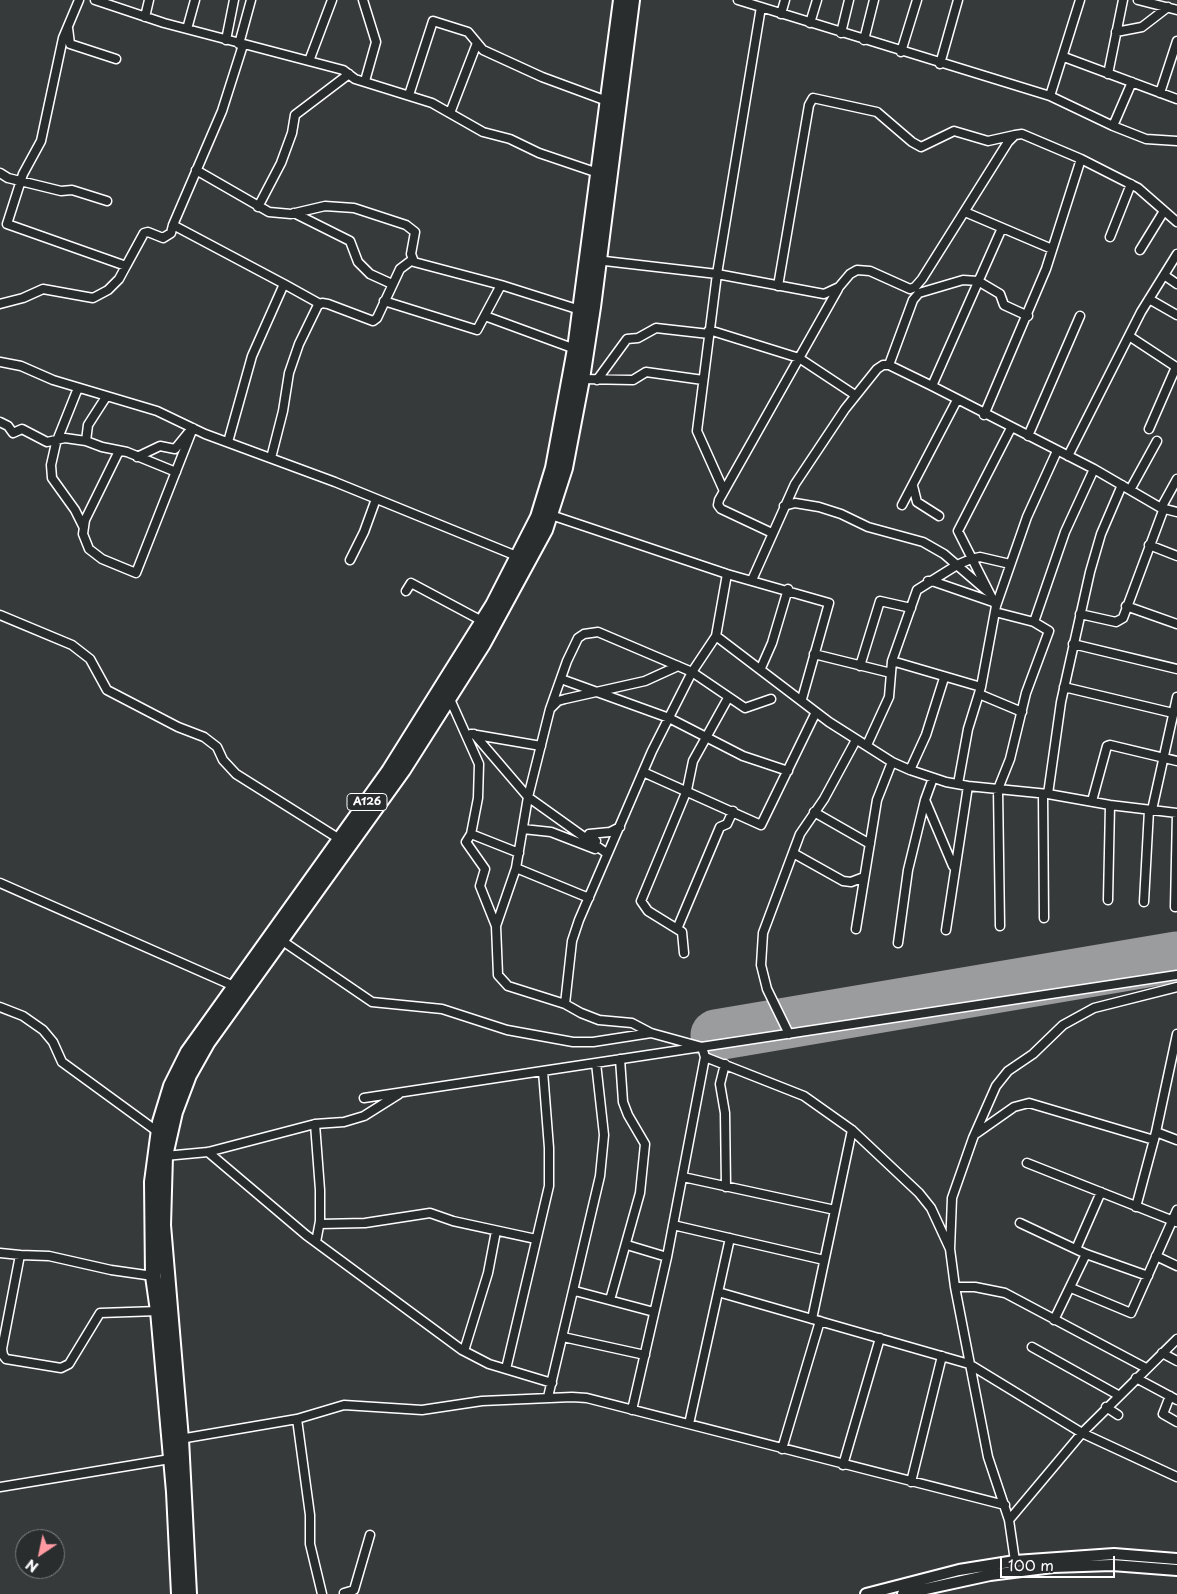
<!DOCTYPE html>
<html>
<head>
<meta charset="utf-8">
<style>
	body { margin:0 }
	#map { position:relative; width:1177px; height:1594px; overflow:hidden; background:#373a3b; font-family:"Playpen Sans",sans-serif }
	canvas { display:block }
	.north { position:absolute; left:15px; top:1529px; width:50px; height:50px; box-sizing:border-box; background:#2a2d2e; border:1px solid #7f8182; border-radius:50%; rotate:214deg; font-size:14px; font-weight:700; line-height:20px; text-align:center; color:#fff }
	.north::after { content:''; display:block; margin:auto; width:18px; height:22px; background:#ff9aa2; clip-path:polygon(50% 0,100% 100%,50% 72%,0 100%) }
	.scale { position:absolute; left:1000px; top:1556px; width:115px; height:22px; box-sizing:border-box; border:2px solid #fff; border-top:0; padding-left:6px; font-size:15px; line-height:18px; white-space:nowrap; color:#fff; -webkit-text-stroke:4px #2a2d2e; paint-order:stroke }
</style>
</head>
<body>
<div id="map">
<canvas width="1177" height="1594"></canvas>
<div class="north">N</div>
<div class="scale">100 m</div>
</div>
<script>
const ctx = document.querySelector('canvas').getContext('2d');
ctx.lineJoin = 'round';
function shape(rows) {
  const path = new Path2D();
  for (const r of rows) {
    path.moveTo(r[0], r[1]);
    for (let i = 2; i < r.length; i += 2) path.lineTo(r[i], r[i + 1]);
  }
  return path;
}
function trace(path, color, width, dash) {
  ctx.strokeStyle = color;
  ctx.lineWidth = width;
  ctx.lineCap = dash ? 'butt' : 'round';
  ctx.setLineDash(dash || []);
  ctx.stroke(path);
}
function write(font, color, halo, rows, align = 'center') {
  ctx.font = font + ' "Playpen Sans",sans-serif';
  ctx.lineWidth = 4.5;
  ctx.setLineDash([]);
  ctx.textBaseline = 'middle';
  ctx.strokeStyle = halo;
  ctx.fillStyle = color;
  for (const [text, x, y, turn = 0] of rows) {
    ctx.save();
    ctx.translate(x, y);
    ctx.rotate((+turn || 0) * Math.PI / 180);
    ctx.textAlign = isNaN(turn) ? turn : align;
    if (halo) ctx.strokeText(text, 0, 0);
    ctx.fillText(text, 0, 0);
    ctx.restore();
  }
}
trace(shape([
	[716,1035,1177,957]
]), '#9b9c9d', 51);
const minor = shape([
	[95,0,164,23,343,70,355,79,432,103,483,132,510,139,539,153,598,173],
	[363,0,376,42,365,81],
	[738,0,1050,96,1113,126,1146,139,1177,141],
	[1138,0,1177,10],
	[781,14,785,0],
	[145,17,149,0],
	[810,23,817,0],
	[68,28,70,44,116,59],
	[187,29,195,0],
	[1116,32,1142,27,1168,7],
	[841,33,849,0],
	[226,40,234,0],
	[864,40,874,0],
	[239,44,251,0],
	[243,45,222,111,173,225,284,284],
	[901,52,917,0],
	[1064,57,1177,99],
	[309,61,332,0],
	[940,64,958,0],
	[1108,74,1123,0],
	[1160,93,1177,41],
	[409,95,433,21,468,32,483,50,542,77,607,101],
	[1050,96,1080,0],
	[450,113,477,43],
	[1113,126,1132,82],
	[196,170,269,212,291,214,325,206,354,208,406,225,415,232,411,254,414,262,501,285],
	[0,173,8,178,61,191,72,190,107,201],
	[258,207,281,163,292,133,295,115,349,74],
	[965,212,1052,249],
	[294,213,350,241,358,262,370,274,392,284],
	[1110,237,1131,184],
	[1140,250,1164,211],
	[596,260,717,274,824,294,839,287,850,274,857,270,870,271,910,289,915,287,922,279,1008,142,1015,135,1022,134,1081,159,1138,188,1177,222],
	[126,266,144,233,148,232,163,238,171,233,173,225],
	[1164,275,1177,284],
	[778,286,809,105,813,98,877,112,912,142,921,147,954,131,988,141,1015,135],
	[1149,299,1177,315],
	[384,301,477,330,501,285,580,310],
	[0,304,23,298,43,289,93,298,108,290,119,279,126,266,7,224,23,174,41,141,63,38,79,0],
	[485,316,575,349],
	[709,330,799,358,855,395],
	[1129,336,1176,367,1149,429],
	[0,362,21,366,53,380,157,411,205,434,335,482,519,557],
	[889,365,913,300,919,293,963,280,978,281,1000,294,1004,305,1028,316],
	[582,379,633,380,646,372,703,380],
	[597,380,627,339,638,338,656,328,709,334],
	[932,386,1002,228],
	[78,388,56,443,51,465,52,478,75,510,83,526],
	[106,397,88,425,86,441,102,447,127,452,176,472],
	[984,415,1046,269,1081,159],
	[0,422,8,426,13,433,22,429,47,442,65,438,86,441],
	[1028,436,1080,316],
	[228,442,252,356,284,284,320,304],
	[119,451,85,520,83,534,89,549,102,559,136,573,193,428],
	[1068,456,1141,312,1177,254],
	[137,457,160,446,175,449,188,433],
	[271,458,283,411,289,373,299,344,318,305,322,303,328,304,373,321,377,318,400,269,412,260],
	[913,486,917,502,939,516],
	[1130,490,1157,441],
	[724,491,697,431,717,274,761,7],
	[902,505,957,400],
	[784,506,795,503,819,507,841,514,868,527,923,542,944,554,987,591],
	[1161,508,1177,479],
	[551,515,727,574,829,603,802,699],
	[772,533,721,509,718,505,719,500,838,289],
	[1149,545,1177,556],
	[350,560,364,532,376,499],
	[752,580,795,484,845,409,877,369,883,365,889,365,932,386,1094,469,1161,508,1177,512],
	[928,581,932,581,993,602],
	[406,591,411,583,484,622],
	[996,606,958,531,1011,428],
	[1126,606,1177,624],
	[995,612,1034,622,1049,631,1026,693,1010,759,998,789,1000,926],
	[1080,614,1116,622,1123,618,1164,508],
	[0,615,72,645,90,659,107,690,178,727,204,737,217,747,223,760,236,774,341,840],
	[1034,622,1065,532,1094,469],
	[716,636,829,722,892,762,910,770,946,782,968,786,1048,794,1110,805,1177,813],
	[1073,644,1177,669],
	[814,654,891,673],
	[892,661,981,687],
	[860,666,880,601,911,608],
	[761,668,772,643,788,589],
	[561,679,669,718,743,756,788,771],
	[1064,687,1173,713],
	[979,694,1022,712],
	[449,697,479,764,478,798,471,834,466,842,485,869,480,886,496,926,498,975,508,986,565,1004,581,1013,599,1020,632,1023,651,1033,702,1047,705,1057,804,1096,852,1130,919,1193,931,1208,950,1249],
	[551,708,558,701,565,699,645,681,678,666],
	[471,734,541,746],
	[474,734,528,797,605,852],
	[867,745,889,697,892,661,917,590,957,565,971,559,980,557,1010,564],
	[910,770,926,735,944,678],
	[643,772,761,825,816,712],
	[933,778,925,800,953,866],
	[958,784,968,729,981,687,996,606,1027,517,1057,451],
	[1043,794,1044,918],
	[1048,794,1061,702,1090,572,1101,534,1122,485],
	[1092,801,1107,746,1110,745,1177,761],
	[1152,810,1177,697],
	[814,812,870,844],
	[523,829,551,832,595,849],
	[471,834,519,853],
	[596,841,589,834,610,832,620,827],
	[793,853,843,881,851,882,864,877],
	[516,868,589,898],
	[0,883,236,987],
	[1108,900,1110,805],
	[1144,902,1149,810],
	[1175,907,1177,813],
	[496,926,516,868,528,797,550,709,567,661,578,638,584,634,598,632,692,672,745,708,771,699],
	[677,929,720,827,727,824,733,811],
	[856,929,877,800,892,762],
	[946,930,968,786],
	[281,940,372,1002,442,1009,507,1030,573,1042,593,1042,651,1033],
	[898,943,908,870,925,800],
	[684,953,682,932,648,911,641,901,687,790,693,761,728,698],
	[565,1004,572,941,579,920,652,751,692,672,716,636,727,574],
	[0,1007,23,1016,43,1030,53,1042,62,1062,158,1132],
	[789,1034,767,989,761,965,763,933,800,834,824,799,856,740],
	[725,1064,720,1084,725,1113,726,1187],
	[364,1098,1177,975],
	[315,1124,320,1190,320,1221,316,1242],
	[1156,1132,1177,1140],
	[977,1133,1014,1107,1029,1103,1154,1140],
	[208,1152,306,1235,462,1350,489,1364,552,1383],
	[165,1156,208,1152,315,1124,344,1122,364,1116,399,1094],
	[1027,1163,1176,1222],
	[683,1177,835,1210],
	[1136,1207,1156,1132,1177,1034],
	[1020,1223,1086,1254,1148,1276],
	[320,1224,365,1223,430,1213,453,1221,536,1239],
	[673,1225,824,1260],
	[627,1245,667,1257],
	[1076,1249,1101,1192],
	[0,1253,20,1255],
	[1156,1256,1177,1266],
	[153,1276,111,1270,49,1256,20,1255,2,1349,3,1355,6,1359,61,1368,69,1364,100,1313,158,1311],
	[955,1287,975,1287,1005,1293,1146,1368],
	[1071,1288,1131,1313,1177,1210],
	[575,1291,654,1312],
	[718,1292,969,1364,1082,1433,1177,1477],
	[610,1300,640,1193,645,1144,628,1115,623,1102,620,1059],
	[812,1319,852,1130],
	[1054,1320,1086,1254],
	[563,1337,645,1355],
	[1032,1347,1118,1395],
	[464,1351,488,1273,496,1231],
	[1162,1353,1177,1361],
	[506,1369,549,1186,549,1148,543,1071],
	[1136,1378,1177,1400],
	[1170,1396,1163,1414,1177,1422],
	[548,1397,600,1176,604,1135,596,1063],
	[1106,1407,1118,1415],
	[632,1410,667,1257,705,1057],
	[297,1419,310,1515,310,1544,322,1594],
	[689,1424,730,1238],
	[180,1439,297,1419,344,1405,422,1410,482,1401,572,1397,587,1398,1005,1505],
	[782,1449,820,1321],
	[843,1465,880,1338],
	[911,1482,942,1356],
	[0,1487,170,1459],
	[1009,1520,1082,1433,1177,1339],
	[1015,1561,1009,1520,988,1457,955,1287,950,1249,952,1198,973,1138,996,1086,1008,1071,1033,1054,1063,1025,1094,1008,1177,987],
	[344,1593,354,1590,370,1535]
]);
const tertiary = shape([
	[866,1594,959,1570,1015,1561,1114,1554,1177,1559],
	[903,1594,990,1575,1053,1567,1112,1565,1177,1570]
]);
const trunk = shape([
	[179,1594,174,1492,158,1311,153,1276,152,1182,160,1122,171,1086,188,1052,389,771,493,605,538,517,553,468,575,349,621,0],
	[189,1594,181,1439,163,1225,165,1156,175,1112,189,1075,207,1043,403,770,483,644,545,530,565,468,582,379,593,307,632,0]
]);
trace(minor, '#fff', 11);
trace(tertiary, '#fff', 14);
trace(trunk, '#fff', 18);
trace(minor, '#2a2d2e', 8);
trace(tertiary, '#2a2d2e', 10);
trace(trunk, '#2a2d2e', 14);
for (const [x, y, w] of [
	[367,802,40]
]) {
  const box = new Path2D();
  box.roundRect(x - w / 2, y - 8.5, w, 17, 4);
  ctx.fillStyle = '#2a2d2e';
  ctx.fill(box);
  trace(box, '#fff', 1);
}
write('bold 11px', '#fff', null, [
	["A126",367,802]
]);
</script>
</body>
</html>
